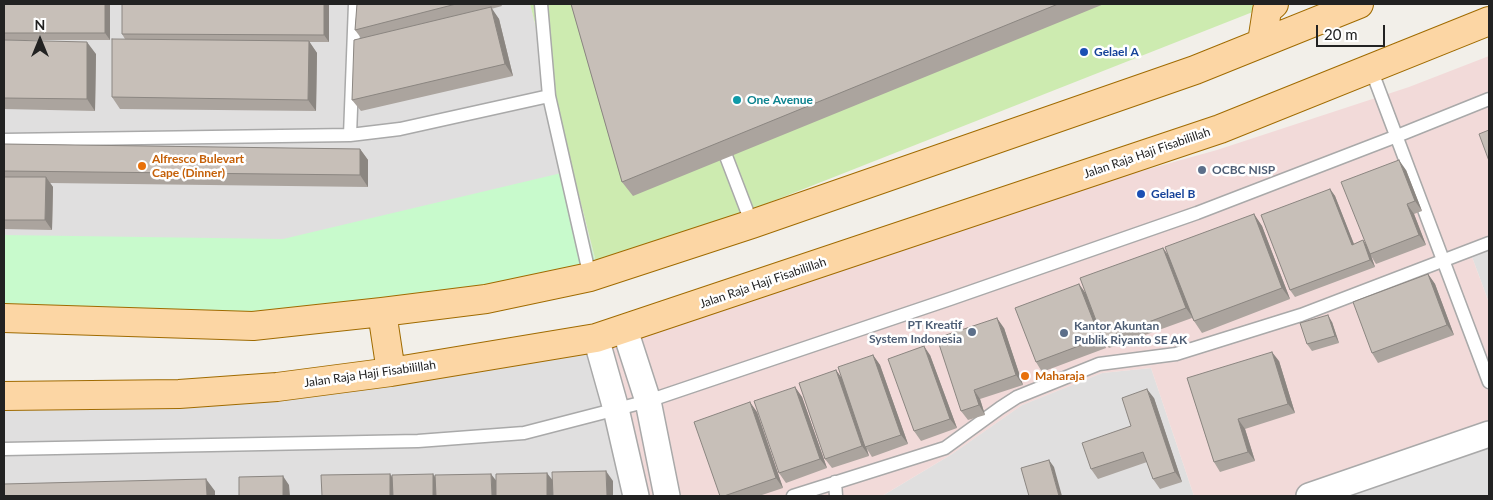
<!DOCTYPE html>
<html>
<head>
<meta charset="utf-8">
<style>
	body { margin:0 }
	#map { position:relative; width:1493px; height:500px; overflow:hidden; background:#f2efe9; font-family:Lato,sans-serif }
	canvas { display:block }
	.frame { position:absolute; inset:0; border:5px solid #222; pointer-events:none }
	.north { position:absolute; left:15px; top:15px; width:50px; height:50px; -webkit-text-stroke:4px #fff; paint-order:stroke; rotate:0deg; font-size:14px; font-weight:700; line-height:20px; text-align:center; color:#222 }
	.north::after { content:''; display:block; margin:auto; width:18px; height:22px; background:#222; clip-path:polygon(50% 0,100% 100%,50% 72%,0 100%) }
	.scale { position:absolute; left:1316px; top:25px; width:69px; height:22px; box-sizing:border-box; border:2px solid #222; border-top:0; padding-left:6px; font-size:15px; line-height:18px; white-space:nowrap; color:#222; -webkit-text-stroke:4px #fff; paint-order:stroke }
</style>
</head>
<body>
<div id="map">
<canvas width="1493" height="500"></canvas>
<div class="frame"></div>
<div class="north">N</div>
<div class="scale">20 m</div>
</div>
<script>
const ctx = document.querySelector('canvas').getContext('2d');
ctx.lineJoin = 'round';
function fillPath(path, color) {
  ctx.fillStyle = color;
  ctx.fill(path, 'evenodd');
}
function shape(rows) {
  const path = new Path2D();
  for (const r of rows) {
    path.moveTo(r[0], r[1]);
    for (let i = 2; i < r.length; i += 2) path.lineTo(r[i], r[i + 1]);
  }
  return path;
}
function trace(path, color, width, dash) {
  ctx.strokeStyle = color;
  ctx.lineWidth = width;
  ctx.lineCap = dash ? 'butt' : 'round';
  ctx.setLineDash(dash || []);
  ctx.stroke(path);
}
function write(font, color, halo, rows, align = 'center') {
  ctx.font = font + ' Lato,sans-serif';
  ctx.lineWidth = 5;
  ctx.setLineDash([]);
  ctx.textBaseline = 'middle';
  ctx.strokeStyle = halo;
  ctx.fillStyle = color;
  for (const [text, x, y, turn = 0] of rows) {
    ctx.save();
    ctx.translate(x, y);
    ctx.rotate((+turn || 0) * Math.PI / 180);
    ctx.textAlign = isNaN(turn) ? turn : align;
    if (halo) ctx.strokeText(text, 0, 0);
    ctx.fillText(text, 0, 0);
    ctx.restore();
  }
}
fillPath(shape([
	[4,4,530,4,598,270,161,330,4,333],
	[1489,250,1489,303,1472,257],
	[601,334,631,496,4,496,4,383,142,386,447,358],
	[1151,368,1194,496,882,496,952,454,1022,405,1102,373],
	[1489,435,1489,496,1298,496]
]), '#e0dfdf');
fillPath(shape([
	[1489,56,1489,250,1472,257,1489,303,1489,435,1298,496,1194,496,1151,368,1102,373,1022,405,952,454,882,496,631,496,601,334,925,231,1217,150,1409,87]
]), '#f2dad9');
fillPath(shape([
	[530,4,1273,4,598,270]
]), '#cdebb0');
fillPath(shape([
	[570,171,598,270,161,330,4,332,4,235,283,239]
]), '#c8facc');
const lane = shape([
	[541,4,549,96,590,277],
	[1371,69,1489,382],
	[350,135,355,4],
	[4,140,350,135,400,129,549,96],
	[721,143,752,224],
	[4,449,418,441,524,433,648,401,950,299,1197,213,1397,136,1489,99],
	[835,482,836,496],
	[793,496,945,448,1000,408,1017,397,1099,364,1176,354,1301,315,1489,243]
]);
const street = shape([
	[625,330,648,401,667,496],
	[596,338,616,409,636,496],
	[1309,496,1489,434]
]);
const primary = shape([
	[1262,42,1267,10,1274,4],
	[382,312,391,372],
	[4,318,253,326,382,312,486,299,590,277,752,224,1195,70,1359,4],
	[4,396,179,394,277,387,391,372,596,338,1220,129,1489,21]
]);
trace(lane, '#a9a9a9', 15);
trace(street, '#a9a9a9', 28);
trace(primary, '#a06b00', 30);
trace(lane, '#fff', 12);
trace(street, '#fff', 25);
trace(primary, '#fcd6a4', 28);
fillPath(shape([
	[4,4,110,4,110,40,4,40],
	[329,4,329,42,309,42,317,53,316,111,120,109,112,97,125,39,122,34],
	[357,4,501,4,502,6,491,9,499,19,513,76,361,111,352,100,361,38,355,30],
	[571,4,1104,4,633,196,622,182],
	[4,40,96,54,95,111,4,109],
	[4,144,360,149,368,160,368,187,50,183,53,187,52,230,4,229],
	[1406,170,1422,211,1414,214,1426,245,1376,264,1371,256,1375,267,1295,297,1290,290,1330,189,1335,196,1354,244,1363,240,1366,245],
	[1254,214,1262,226,1290,299,1202,333,1192,318,1109,348,1103,340,1106,348,1042,372,1036,362,1079,284,1086,294,1163,248,1169,256],
	[1428,274,1435,284,1454,335,1378,363,1372,353],
	[1332,322,1339,343,1312,351,1307,344],
	[1004,328,1023,385,980,399,985,415,968,420,961,411],
	[873,355,880,365,908,444,872,457,867,449,869,456,832,468,825,459,836,370,841,377],
	[930,355,957,428,921,441,914,431],
	[1279,361,1295,413,1245,429,1255,461,1220,472,1214,462,1187,378],
	[795,387,802,397,827,468,786,483,779,473],
	[1154,398,1182,482,1160,489,1153,479,1147,462,1098,479,1091,469,1131,426],
	[757,412,783,488,759,496,720,496]
]), '#aba49e');
fillPath(shape([
	[105,4,110,4,110,40,105,33],
	[324,4,329,4,329,42,324,35],
	[491,7,499,19,513,76,505,64],
	[309,41,317,53,316,111,308,100],
	[87,42,96,54,95,111,87,99],
	[360,149,368,160,368,187,360,175],
	[1399,160,1406,170,1422,211,1415,201],
	[46,177,53,187,52,230,45,220],
	[1330,189,1335,196,1357,252,1352,245],
	[1407,204,1414,214,1426,245,1419,235],
	[1254,214,1262,226,1290,299,1282,288],
	[1363,240,1368,247,1375,267,1370,260],
	[1163,248,1170,258,1193,318,1186,308],
	[1428,274,1435,284,1454,335,1447,325],
	[1079,284,1086,294,1106,348,1100,338],
	[1328,315,1332,322,1339,343,1335,336],
	[997,318,1004,328,1023,385,1016,375],
	[924,346,930,355,957,428,950,419],
	[1272,352,1279,361,1295,413,1288,404],
	[873,355,880,365,908,444,901,435],
	[836,370,843,380,869,456,862,446],
	[795,387,802,397,827,468,820,459],
	[1147,389,1154,398,1182,482,1175,472],
	[974,390,980,399,985,415,979,405],
	[750,402,757,412,783,488,776,478],
	[1238,419,1245,429,1255,461,1248,452],
	[1049,460,1054,467,1062,496,1059,496],
	[606,471,613,481,613,496,607,496],
	[547,473,554,482,554,496,547,496],
	[390,474,397,484,397,496,390,496],
	[433,474,440,484,440,496,433,496],
	[491,474,498,483,498,496,492,496],
	[283,476,289,485,290,496,283,496],
	[206,479,215,491,215,496,207,496]
]), '#8b8681');
const building = shape([
	[4,4,105,4,105,33,4,33,4,4],
	[122,4,324,4,324,35,122,34,122,4],
	[357,4,456,4,355,30,357,4],
	[571,4,1058,4,622,182,571,4],
	[491,7,505,64,352,100,354,40,491,7],
	[112,39,309,41,308,100,112,97,112,39],
	[4,40,87,42,87,99,4,98,4,40],
	[1489,130,1489,161,1479,134,1489,130],
	[4,144,360,149,360,175,4,171,4,144],
	[1399,160,1415,201,1407,204,1419,235,1370,254,1341,182,1399,160],
	[4,177,46,177,45,220,4,220,4,177],
	[1330,189,1352,245,1363,240,1370,260,1290,290,1261,215,1330,189],
	[1254,214,1282,288,1194,321,1165,247,1254,214],
	[1163,248,1186,308,1103,339,1080,278,1163,248],
	[1428,274,1447,325,1372,353,1353,302,1428,274],
	[1079,284,1100,338,1036,362,1015,308,1079,284],
	[1328,315,1335,336,1307,344,1300,323,1328,315],
	[997,318,1016,375,974,390,979,405,961,411,937,338,997,318],
	[924,346,950,419,914,431,888,359,924,346],
	[1272,352,1288,404,1238,419,1248,452,1214,462,1187,378,1272,352],
	[873,355,901,435,865,447,838,367,873,355],
	[836,370,862,446,825,459,799,383,836,370],
	[795,387,820,459,779,473,754,401,795,387],
	[1147,389,1175,472,1153,479,1143,452,1091,469,1082,443,1131,426,1122,398,1147,389],
	[750,402,776,478,724,496,720,496,694,422,750,402],
	[1049,460,1059,496,1029,496,1021,468,1049,460],
	[606,471,607,496,553,496,552,472,606,471],
	[547,473,547,496,496,496,496,474,547,473],
	[390,474,390,496,322,496,321,475,390,474],
	[433,474,433,496,393,496,392,475,433,474],
	[491,474,492,496,436,496,435,475,491,474],
	[283,476,283,496,239,496,239,477,283,476],
	[206,479,207,496,4,496,4,484,206,479]
]);
fillPath(building, '#c7bfb8');
trace(building, '#8b8681', 1);
for (const [x, y, r, color] of [
	[1084,52,5,"#1a4fb4"],
	[737,100,5,"#0f9aa8"],
	[142,166,5,"#e8710a"],
	[1202,170,5,"#5c6f8a"],
	[1141,194,5,"#1a4fb4"],
	[972,332,5,"#5c6f8a"],
	[1064,333,5,"#5c6f8a"],
	[1025,376,5,"#e8710a"]
]) {
  const dot = new Path2D();
  dot.arc(x, y, r, 0, 2 * Math.PI);
  ctx.fillStyle = color;
  ctx.fill(dot);
  trace(dot, '#fff', 2);
}
write('bold 12px', '#164399', '#fff', [
	["Gelael A",1094,52],
	["Gelael B",1151,194]
], 'left');
write('bold 12px', '#0d838f', '#fff', [
	["One Avenue",747,100]
], 'left');
write('12px', '#222', '#fff', [
	["Jalan Raja Haji Fisabilillah",1147,153,-19],
	["Jalan Raja Haji Fisabilillah",763,283,-19],
	["Jalan Raja Haji Fisabilillah",370,374,-8]
]);
write('bold 12px', '#c56008', '#fff', [
	["Alfresco Bulevart",152,159],
	["Cape (Dinner)",152,173],
	["Maharaja",1035,376]
], 'left');
write('bold 12px', '#4e5e75', '#fff', [
	["OCBC NISP",1212,170],
	["PT Kreatif",962,325,"right"],
	["System Indonesia",962,339,"right"],
	["Kantor Akuntan",1074,326],
	["Publik Riyanto SE AK",1074,340]
], 'left');
</script>
</body>
</html>
